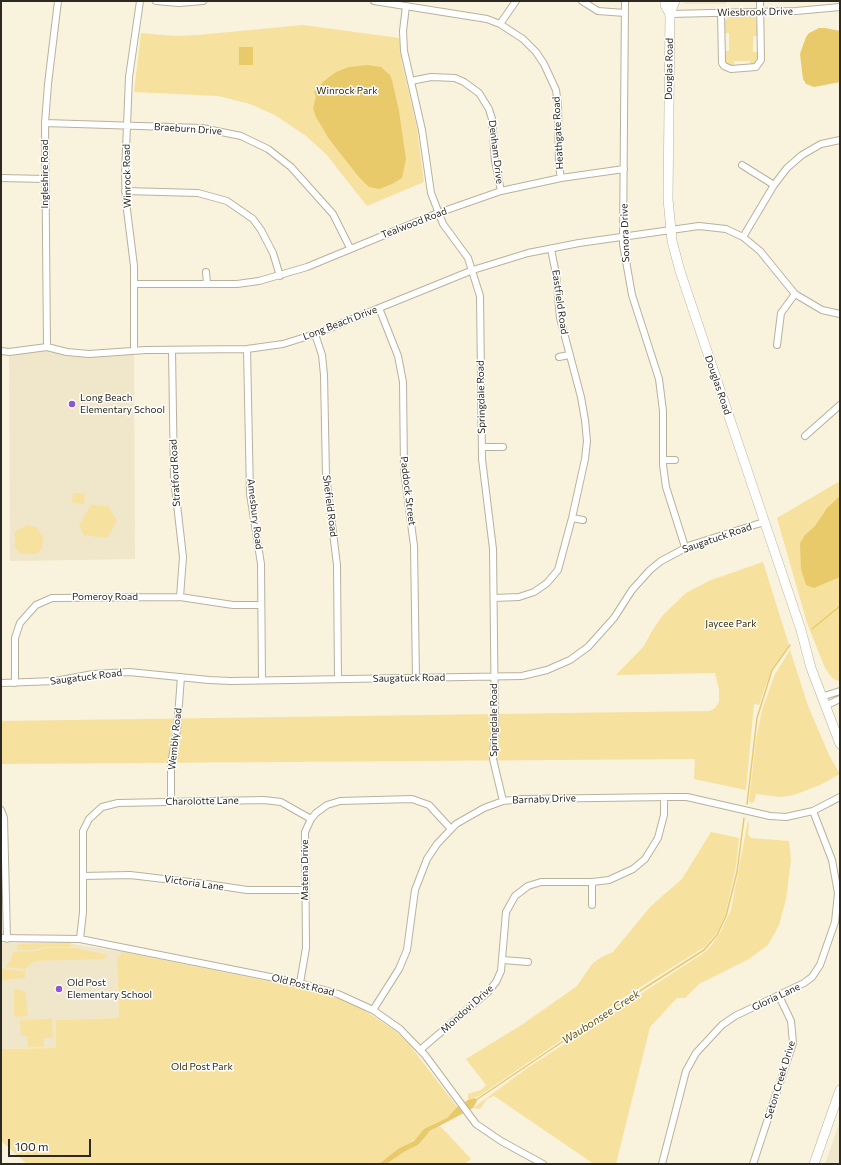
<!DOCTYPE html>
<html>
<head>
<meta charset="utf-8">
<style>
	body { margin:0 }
	#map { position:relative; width:841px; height:1165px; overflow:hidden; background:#f9f2dc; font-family:Commissioner,sans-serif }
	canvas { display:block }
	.frame { position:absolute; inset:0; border:2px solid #2b2921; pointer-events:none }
	.scale { position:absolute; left:8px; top:1139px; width:83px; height:18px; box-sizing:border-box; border:2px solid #2b2921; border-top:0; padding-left:5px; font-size:12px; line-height:14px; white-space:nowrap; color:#2b2921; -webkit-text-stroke:3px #fff; paint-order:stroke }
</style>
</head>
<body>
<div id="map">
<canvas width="841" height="1165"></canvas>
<div class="frame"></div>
<div class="scale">100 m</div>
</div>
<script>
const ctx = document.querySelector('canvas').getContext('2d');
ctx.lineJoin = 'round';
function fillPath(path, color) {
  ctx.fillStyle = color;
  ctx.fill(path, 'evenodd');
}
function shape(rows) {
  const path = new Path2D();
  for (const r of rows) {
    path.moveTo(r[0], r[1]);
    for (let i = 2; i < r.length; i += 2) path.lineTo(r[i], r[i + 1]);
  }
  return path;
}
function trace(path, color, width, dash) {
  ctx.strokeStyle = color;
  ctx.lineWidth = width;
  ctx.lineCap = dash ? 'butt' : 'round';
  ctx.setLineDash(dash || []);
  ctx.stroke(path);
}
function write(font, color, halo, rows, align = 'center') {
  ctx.font = font + ' Commissioner,sans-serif';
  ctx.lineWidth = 3;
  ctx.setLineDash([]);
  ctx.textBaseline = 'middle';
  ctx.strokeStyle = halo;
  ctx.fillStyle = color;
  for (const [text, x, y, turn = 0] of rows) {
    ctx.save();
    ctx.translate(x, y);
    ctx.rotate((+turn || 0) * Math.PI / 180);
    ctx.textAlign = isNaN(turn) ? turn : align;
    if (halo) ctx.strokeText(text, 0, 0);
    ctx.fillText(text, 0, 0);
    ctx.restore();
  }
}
fillPath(shape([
	[683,1,726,1,726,4,684,4],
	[31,348,67,352,134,350,135,559,10,561,9,352],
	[61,942,123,952,117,961,119,1018,56,1020,56,1048,1,1049,1,943],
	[840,1121,840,1164,825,1164]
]), '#f0e6c9');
fillPath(shape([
	[729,16,751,16,756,17,758,36,753,36,753,52,758,52,758,60,754,64,750,65,750,61,734,61,734,65,729,65,725,62,724,51,729,51,729,33,724,33,725,21],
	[303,25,399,38,402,63,417,128,424,182,367,206,326,154,306,136,275,115,250,104,218,96,134,92,141,33,175,36,198,35],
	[840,481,840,680,838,681,832,678,825,668,807,623,777,518],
	[73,493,85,494,84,504,72,503],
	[91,505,108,506,117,521,107,538,84,535,79,525],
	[28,525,37,528,43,538,42,548,37,554,21,554,15,547,15,531],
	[763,562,789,645,772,668,759,705,754,704,746,790,694,779,695,759,1,764,1,721,710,711,715,708,719,702,719,689,715,673,616,675,644,646,653,629,664,614,686,593,711,580],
	[790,650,808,706,829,755,840,774,820,785,794,795,780,797,756,794,754,802,751,803,749,801,756,739,762,710,775,674],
	[748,820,749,825,748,834,751,838,789,841,791,860,786,899,779,925,768,945,749,959,699,984,685,998,677,998,650,1027,616,1164,594,1164,494,1096,487,1099,480,1109,473,1108,526,1069,705,952,712,945,721,931,731,910],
	[711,832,739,838,736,866,725,916,718,931,706,946,623,998,479,1096,468,1100,468,1094,481,1090,486,1085,466,1059,523,1024,577,986,592,964,600,958,613,952,651,906,682,879],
	[71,943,71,947,44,947,36,950,17,950,17,945,22,944],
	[44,948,75,948,108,955,104,959,35,961,30,964,26,969,5,967,11,960,13,952,38,951],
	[123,952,307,989,326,994,356,1005,394,1030,409,1044,457,1107,447,1118,429,1128,413,1141,379,1164,27,1164,1,1141,1,1049,56,1048,56,1020,119,1018,117,961,118,957],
	[1,969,25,971,25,978,1,980],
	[14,989,25,991,28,1016,14,1017],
	[52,1019,53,1038,44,1038,44,1047,28,1047,27,1036,21,1036,20,1020],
	[437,1127,441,1127,445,1131,471,1159,464,1164,385,1164,404,1152,418,1145,424,1136]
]), '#f7e19f');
fillPath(shape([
	[819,28,825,28,840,31,840,82,814,87,806,84,803,79,800,54,806,37,809,33],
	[239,47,253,47,253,65,239,65],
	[367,65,381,67,390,75,392,80,399,111,406,159,402,178,392,184,379,189,369,187,358,176,329,139,316,117,313,108,316,96,314,92,324,81,336,72,349,67],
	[840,496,840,577,814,588,806,585,801,569,800,543,805,535,815,526,827,508],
	[475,1098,477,1101,473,1108,430,1131,418,1145,404,1152,386,1164,379,1164,398,1149,414,1141,424,1129,447,1118,457,1107,468,1100]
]), '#e9ca6b');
trace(shape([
	[812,629,840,606],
	[747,804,757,718,772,670,790,645],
	[476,1100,599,1017,704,950,717,935,726,916,737,872,744,818]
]), '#e9ca6b', 1.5);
const street = shape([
	[156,1,179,3,203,1],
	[374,1,487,19,500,24,523,39,536,52,544,64,556,90,558,105,559,167,561,178],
	[582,1,598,11,625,13],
	[625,1,623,244,632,295,659,379,663,411,663,465,666,487,685,547],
	[406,6,403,31,404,51,422,130,431,193,443,224,468,258,480,296,482,459,493,549,495,727,493,759,503,801],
	[721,12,722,63,724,66,731,69,756,67,761,60,760,1],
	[670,14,796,11,840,7],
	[500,24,516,1],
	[411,81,431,77,455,78,464,82,479,93,489,109,492,119,495,161,501,191],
	[45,123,202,128,241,136,268,149,291,167,333,214,350,248],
	[742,165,774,185],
	[1,178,45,179],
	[125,191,198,193,227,201,253,219,261,230,273,253,280,276],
	[743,237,774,185,787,168,802,155,821,144,840,140],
	[206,272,207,284],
	[134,284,237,284,259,281,307,267,438,213,501,191,561,178,624,169],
	[379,308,398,356,403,382,404,470,414,546,416,678],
	[315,334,322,355,324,375,326,476,337,565,338,679],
	[777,345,781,313,795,294],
	[47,347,45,123,48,84,58,1],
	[247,349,250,494,261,564,262,680],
	[134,350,134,266,126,202,125,174,129,77,140,1],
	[172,350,174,478,183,557,180,597],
	[1,351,9,352,47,347,67,352,89,354,146,350,247,349,283,344,315,334,473,270,528,253,579,243,699,226,726,229,743,237,760,251,795,294,822,310,840,314],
	[559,357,569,355],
	[805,436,840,405],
	[482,447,503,447],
	[663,460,675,460],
	[572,518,583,520],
	[494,598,519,597,534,592,547,583,558,570,572,518,585,459,587,441,585,420,581,397,560,318,556,274,551,249],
	[1,683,55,681,93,674,129,672,209,680,231,681,522,676,547,670,570,660,588,647,614,618,632,590,650,570,661,561,691,545,764,522],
	[15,683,15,638,20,623,36,605,52,598,180,597,233,605,261,605],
	[821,697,840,691],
	[825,706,840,699],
	[171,801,171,764,177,730,181,677],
	[1,810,4,818,7,939],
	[83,876,130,875,207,884,247,890,305,890],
	[592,905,592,882],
	[1,938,80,939,300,983,338,994,373,1010,400,1029,425,1055,476,1124,501,1141,543,1164],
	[80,939,83,912,83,831,89,819,102,807,118,803,264,800,281,802,311,819],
	[503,960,528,962],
	[300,983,306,948,305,832,311,819,316,813,327,805,340,801,412,799,429,805,451,829],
	[373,1010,399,969,407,950,415,890,427,859,437,844,456,824,484,808,503,801,522,799,670,797,687,797,770,816,786,817,813,811,840,797],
	[420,1050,488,992,496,982,501,971,506,912,515,896,528,886,541,882,592,882,609,880,633,869,645,859,658,838,664,815,664,797],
	[662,1164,686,1071,696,1053,722,1025,735,1016,804,983,812,977,820,965,835,922,838,893,832,860,813,811],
	[753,1164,793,1043,791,1021,779,996]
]);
const secondary = shape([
	[665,1,665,5,670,14],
	[675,1,670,14,668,199,672,241,680,271,801,630,811,668,840,744],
	[814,1164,840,1090]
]);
trace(street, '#b8b29d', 8);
trace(secondary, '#b8b29d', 10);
trace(street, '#fff', 6);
trace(secondary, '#fff', 9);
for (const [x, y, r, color] of [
	[72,404,4,"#8e57cf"],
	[59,989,4,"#8e57cf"]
]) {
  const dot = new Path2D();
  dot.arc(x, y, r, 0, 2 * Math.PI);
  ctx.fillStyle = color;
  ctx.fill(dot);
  trace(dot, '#fff', 1.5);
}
write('10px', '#2b2921', '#fff', [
	["Wiesbrook Drive",755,12,-1],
	["Douglas Road",669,69,-89],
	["Braeburn Drive",188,129,4],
	["Heathgate Road",558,133,-93],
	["Denham Drive",496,152,83],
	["Ingleshire Road",45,174,-90],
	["Winrock Road",127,176,-91],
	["Tealwood Road",414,223,-21],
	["Sonora Drive",625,233,-92],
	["Eastfield Road",560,302,82],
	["Long Beach Drive",340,323,-21],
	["Douglas Road",718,385,71],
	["Springdale Road",481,397,-91],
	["Stratford Road",175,473,-93],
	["Paddock Street",408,491,83],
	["Shefield Road",330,506,83],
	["Amesbury Road",255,514,83],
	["Saugatuck Road",717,538,-19],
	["Pomeroy Road",105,597],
	["Saugatuck Road",86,677,-7],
	["Saugatuck Road",409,678,-1],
	["Springdale Road",494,720,-90],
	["Wembly Road",175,739,-84],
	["Barnaby Drive",544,799,-2],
	["Charolotte Lane",202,801,-1],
	["Matena Drive",305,870,-90],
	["Victoria Lane",194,883,8],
	["Old Post Road",303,985,14],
	["Gloria Lane",776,997,-25],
	["Mondovi Drive",467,1009,-42],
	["Seton Creek Drive",780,1080,-73]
]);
write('10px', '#362900', '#fff', [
	["Winrock Park",347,91],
	["Jaycee Park",731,624],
	["Old Post Park",202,1067]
]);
write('10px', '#2b2921', '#fff', [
	["Long Beach",80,398],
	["Elementary School",80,410],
	["Old Post",67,983],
	["Elementary School",67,995]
], 'left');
write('italic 11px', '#695507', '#fff', [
	["Waubonsee Creek",601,1017,-33]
]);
</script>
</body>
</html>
